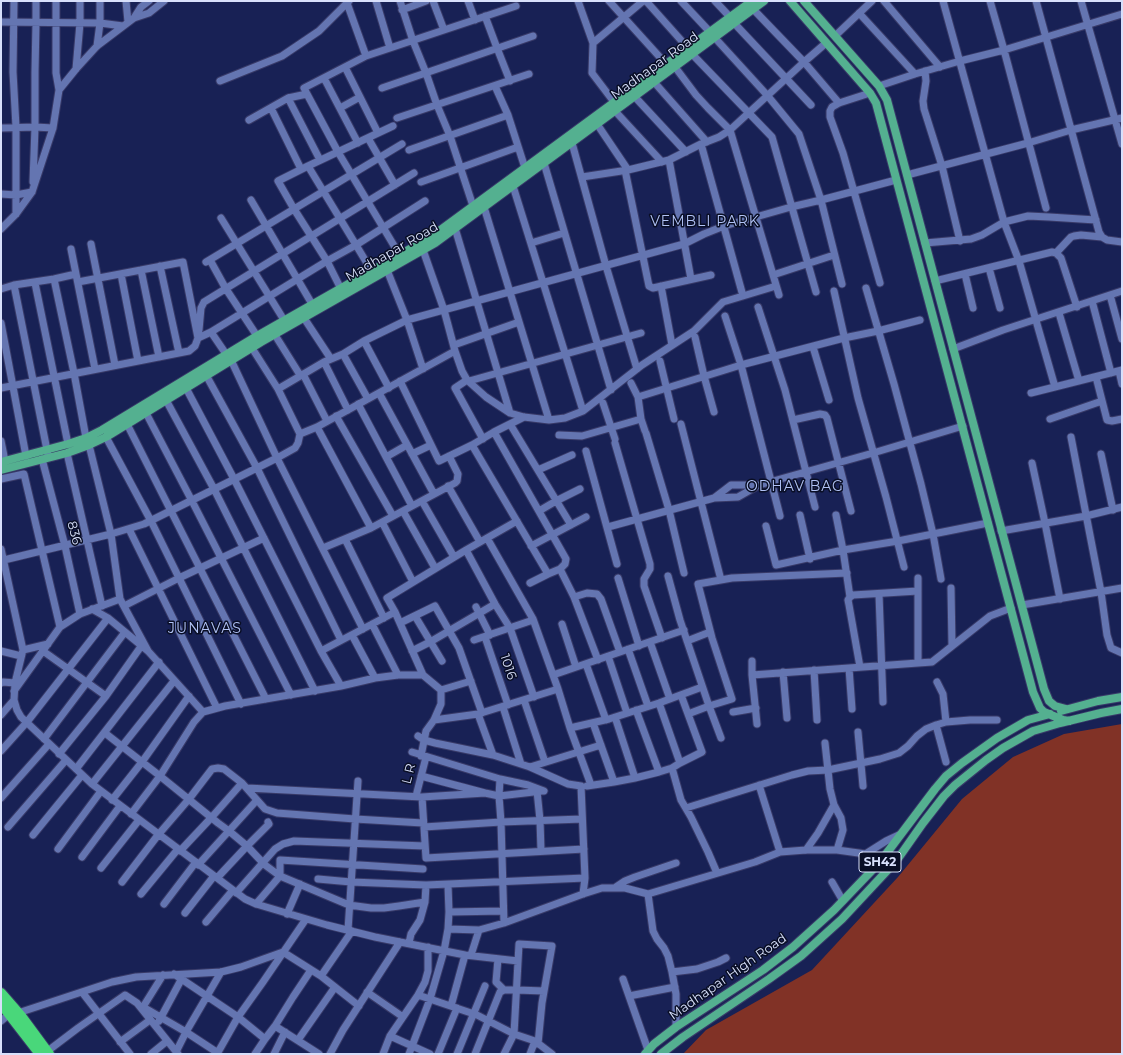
<!DOCTYPE html>
<html>
<head>
<meta charset="utf-8">
<style>
	body { margin:0 }
	#map { position:relative; width:1123px; height:1055px; overflow:hidden; background:#182155; font-family:Montserrat,sans-serif }
	canvas { display:block }
	.frame { position:absolute; inset:0; border:2px solid #d8e0fb; pointer-events:none }
</style>
</head>
<body>
<div id="map">
<canvas width="1123" height="1055"></canvas>
<div class="frame"></div>
</div>
<script>
const ctx = document.querySelector('canvas').getContext('2d');
ctx.lineJoin = 'round';
function fillPath(path, color) {
  ctx.fillStyle = color;
  ctx.fill(path, 'evenodd');
}
function shape(rows) {
  const path = new Path2D();
  for (const r of rows) {
    path.moveTo(r[0], r[1]);
    for (let i = 2; i < r.length; i += 2) path.lineTo(r[i], r[i + 1]);
  }
  return path;
}
function trace(path, color, width, dash) {
  ctx.strokeStyle = color;
  ctx.lineWidth = width;
  ctx.lineCap = dash ? 'butt' : 'round';
  ctx.setLineDash(dash || []);
  ctx.stroke(path);
}
function write(font, color, halo, rows, align = 'center') {
  ctx.font = font + ' Montserrat,sans-serif';
  ctx.lineWidth = 3;
  ctx.setLineDash([]);
  ctx.textBaseline = 'middle';
  ctx.strokeStyle = halo;
  ctx.fillStyle = color;
  for (const [text, x, y, turn = 0] of rows) {
    ctx.save();
    ctx.translate(x, y);
    ctx.rotate((+turn || 0) * Math.PI / 180);
    ctx.textAlign = isNaN(turn) ? turn : align;
    if (halo) ctx.strokeText(text, 0, 0);
    ctx.fillText(text, 0, 0);
    ctx.restore();
  }
}
fillPath(shape([
	[1122,724,1122,1054,683,1054,706,1030,812,970,898,877,962,799,1013,757,1064,734]
]), '#813226');
const minor = shape([
	[14,1,13,72,16,127,16,214],
	[56,1,56,73,59,90],
	[126,1,128,22],
	[376,1,390,48],
	[400,1,413,41,426,73,437,105,450,136,473,206],
	[433,1,444,30],
	[468,1,475,20],
	[578,1,593,43,592,73,614,102],
	[609,1,666,64],
	[646,1,688,48],
	[681,1,710,32],
	[715,1,730,17],
	[884,1,940,67],
	[943,1,1004,222,1019,261,1055,387],
	[990,1,1004,50,1046,208],
	[1036,1,1099,232,1102,237,1107,240,1122,242],
	[1081,1,1122,144],
	[347,3,366,56],
	[753,9,804,62,839,103],
	[402,10,426,1],
	[859,13,915,74],
	[485,16,497,48,510,81],
	[134,18,141,7,149,1],
	[1,22,100,23,123,26],
	[734,23,811,105],
	[835,36,872,1],
	[715,38,767,95,799,134,821,200,842,284],
	[593,43,643,1],
	[97,46,100,23,100,1],
	[692,54,772,137,816,292],
	[345,67,378,133],
	[675,67,696,95,708,108,730,130,779,295],
	[76,69,80,23,80,1],
	[925,71,926,81,923,101,924,109,942,166,960,241],
	[324,78,358,143],
	[220,81,282,56,319,31,349,1],
	[654,82,707,142],
	[495,86,508,115,525,168],
	[879,86,915,74,960,61,1004,50,1122,14],
	[382,88,533,36],
	[870,93,839,103,832,107,830,111,830,117,843,153,880,283],
	[307,94,338,152,399,254],
	[635,97,686,152],
	[288,98,320,160],
	[271,108,301,169],
	[340,108,360,97],
	[615,111,662,162],
	[397,118,529,74],
	[249,120,288,98,307,94,304,88,366,56,516,6],
	[597,124,628,170],
	[1,128,35,127,53,128],
	[368,138,395,185],
	[572,143,606,266,637,369],
	[701,144,743,296],
	[409,150,508,115],
	[669,160,691,279],
	[544,163,611,390],
	[308,166,356,245,371,270],
	[625,170,649,286,653,288,711,275],
	[907,175,1028,143,1071,130,1122,118],
	[582,177,628,170,669,160,701,144,719,137,730,130,804,62,826,43],
	[33,182,35,127,35,72,36,23,36,1],
	[421,182,518,147],
	[513,186,583,411],
	[1,194,16,195,32,192],
	[251,200,312,304],
	[484,207,549,420],
	[221,218,284,320],
	[455,228,510,413],
	[1,229,16,214,32,192,53,128,59,90,76,69,97,46,134,18,149,13,164,1],
	[531,243,564,233],
	[925,243,971,239,982,235,1004,222,1028,216,1049,217,1096,220],
	[91,244,115,365],
	[71,249,95,369],
	[423,250,444,310,455,351,462,371,467,380,486,397,510,413,524,417,549,420,565,418,583,411,642,365,694,331,723,302,776,286],
	[1056,253,1071,237,1074,236,1081,235,1102,237],
	[210,260,226,289,257,336],
	[206,262,402,144],
	[160,266,179,353],
	[989,268,1000,308],
	[141,270,159,357],
	[387,270,407,320,423,369],
	[121,274,138,361],
	[965,274,973,308],
	[773,275,834,255],
	[54,279,74,373,86,438],
	[935,281,1052,252,1056,253,1061,258,1077,307],
	[35,283,68,444],
	[14,285,48,455],
	[661,286,672,345],
	[340,287,327,261,294,209,278,181,308,166,393,126],
	[866,288,894,384,921,484,933,534,941,579],
	[1,289,14,285,54,279,76,274],
	[834,291,858,398,886,497,904,567],
	[1110,295,1122,339],
	[1092,301,1111,373],
	[758,307,785,390,815,507],
	[1059,313,1079,381],
	[725,316,741,365,780,516],
	[304,318,331,359],
	[1,323,26,456],
	[199,330,201,308,204,302,414,173],
	[211,332,226,354],
	[275,335,300,375],
	[695,337,704,376,714,412],
	[198,338,211,332,327,261,356,245,425,201],
	[364,341,389,388],
	[454,345,519,322],
	[813,347,829,400],
	[252,348,278,389,300,434],
	[953,349,1003,330,1122,291],
	[343,354,368,399],
	[231,360,277,458,363,629],
	[660,361,674,419],
	[324,362,348,410],
	[1119,371,1122,384],
	[303,374,327,421],
	[206,375,257,468,341,640],
	[1096,377,1107,420,1112,421,1122,419],
	[467,380,455,388,483,439],
	[400,381,439,461,472,445,494,432,524,417],
	[469,381,641,333],
	[631,383,638,397,641,419,645,431],
	[1,388,189,351,195,346,198,338,183,262,78,282],
	[186,388,234,479,321,651,341,686],
	[278,389,324,362,343,354,364,341,407,320,684,244,704,234,724,226,791,207,821,200,896,180],
	[379,393,434,494],
	[1031,393,1122,370],
	[638,397,741,365,844,338,878,331,920,320],
	[166,400,214,489,315,691],
	[603,403,615,439],
	[358,404,412,506],
	[146,413,192,501,291,695],
	[336,416,393,516],
	[1050,419,1102,401],
	[793,420,820,414,825,415,827,418,851,511],
	[127,424,266,699],
	[510,424,571,525],
	[681,424,721,580],
	[317,427,371,528],
	[494,432,566,559,565,564,560,569,548,574,530,583],
	[646,433,669,510,684,573],
	[559,435,582,436,641,419],
	[106,437,151,521,241,704],
	[1071,437,1101,592,1107,635,1111,648,1122,653],
	[1,441,5,461],
	[615,443,650,564,650,569,644,579,644,586,662,638],
	[89,445,111,534,120,599],
	[472,445,548,574],
	[586,451,617,564],
	[67,453,87,540,102,606],
	[412,454,431,445],
	[1101,454,1113,510],
	[386,457,407,445],
	[42,459,65,546,80,614],
	[1032,463,1045,523,1060,599],
	[538,470,572,455],
	[1,479,24,474,60,627],
	[448,486,480,542],
	[714,498,731,485,757,485],
	[422,501,454,557],
	[403,511,435,568],
	[539,511,556,501,580,489],
	[800,515,810,559],
	[836,515,843,550,850,597],
	[382,522,413,582],
	[766,526,776,565,843,550,898,541,988,523],
	[608,527,714,498,738,497,759,485,873,453,963,426],
	[129,529,217,708],
	[1001,531,1086,516,1122,507],
	[487,538,533,619,558,689,570,728,591,785],
	[345,539,384,618],
	[531,546,586,517],
	[323,548,371,528,455,483,457,481,458,474,449,456],
	[1,549,23,650,15,683,14,700,17,710,21,717,92,784,245,899,256,904,327,925,375,937,465,955,518,961],
	[466,550,495,604,510,628,534,697],
	[4,560,111,534,144,524,277,458,295,448,298,443,300,434,317,427,455,351],
	[560,569,574,597,598,660],
	[668,576,680,620,709,706,732,699,712,638,698,584,732,578,847,573],
	[618,578,639,646],
	[951,588,952,646],
	[879,594,883,702],
	[574,597,587,593,597,594,601,599,620,652],
	[1022,605,1122,588],
	[124,606,179,578,264,538],
	[476,607,490,635],
	[92,609,108,618,148,651,203,712],
	[415,616,442,661],
	[400,623,435,606,459,648,482,713],
	[372,624,398,675],
	[562,624,576,667],
	[352,635,375,678],
	[485,637,508,705],
	[474,640,533,620],
	[687,641,710,632],
	[650,642,670,699],
	[628,649,648,706],
	[23,650,48,644],
	[1,651,21,656],
	[43,651,106,696],
	[321,651,395,612],
	[412,651,430,642,495,604],
	[608,656,627,713],
	[752,661,752,675,757,724],
	[918,663,918,578],
	[586,664,606,720],
	[860,667,849,605,848,600,850,597,853,595,918,591],
	[849,668,852,709],
	[814,670,817,720],
	[783,672,787,718],
	[423,675,395,612,387,598,466,550,517,521],
	[553,675,684,630],
	[752,675,932,662,990,616,1011,608],
	[937,682,943,694,946,722],
	[1,683,3,682,15,683],
	[441,690,471,681],
	[14,691,60,627,80,614,120,599,148,651],
	[524,700,545,762],
	[659,703,680,763,672,768,681,800,691,817,708,852,717,873],
	[503,707,521,764],
	[636,710,659,772],
	[733,712,756,708],
	[478,714,493,755],
	[688,714,709,706,721,738],
	[1,715,14,700],
	[615,717,635,778],
	[434,720,478,714,558,689],
	[593,723,614,782],
	[936,725,946,762],
	[570,728,609,719,659,703,702,687],
	[858,732,863,786],
	[105,733,160,776,218,823,229,831,247,846,265,865,280,876,349,905,371,908,384,908,399,906,425,902],
	[418,736,424,740,435,743,493,755,530,767,568,784,581,786,585,878,583,894],
	[44,739,125,632],
	[825,743,830,789,834,805,841,818,843,830,837,850],
	[1,751,27,722,108,618],
	[412,752,500,779,528,785,544,791],
	[59,754,106,696,142,645],
	[680,763,702,752,681,695],
	[530,767,601,745],
	[76,769,159,662],
	[421,776,485,793,499,796,542,791],
	[500,779,499,796,501,822,504,923],
	[92,784,174,681],
	[759,785,780,852],
	[587,786,614,782,635,778,659,772,672,768],
	[247,788,422,797,485,793],
	[537,791,540,820,541,851],
	[416,796,426,757],
	[422,797,426,858,584,849],
	[1,798,49,744],
	[112,800,142,762,189,696],
	[686,808,792,775,808,771,828,770,847,766,880,759,899,753,908,746,917,736,926,729,936,725,946,722,970,720,997,720],
	[131,814,160,776,194,722,203,712,225,706,341,686,375,678,398,675,423,675,441,690,441,704,434,720,426,731,421,756],
	[8,827,66,760],
	[424,827,501,822,582,819],
	[33,835,82,775],
	[58,849,101,791],
	[806,850,818,833,834,805],
	[180,851,211,818,242,783],
	[867,853,886,841,901,834],
	[82,857,120,806],
	[198,865,257,800],
	[101,868,139,820],
	[217,878,247,846,269,824,268,822],
	[318,879,351,882,426,885,585,878],
	[122,882,158,835,189,799,212,769,218,768,224,769,242,783,265,809,277,813,355,819,423,823],
	[832,882,843,901],
	[616,887,625,881,635,877,676,863],
	[236,893,275,849,283,844,294,841,425,846],
	[141,894,178,849],
	[648,894,653,931,657,939,664,948,668,956,672,972,697,969,718,962,726,958],
	[164,904,196,862],
	[256,904,280,876,280,860,423,869],
	[449,912,503,911],
	[185,913,214,876],
	[287,914,300,884],
	[206,922,233,890],
	[448,929,479,930],
	[348,930,358,781],
	[409,943,411,934,420,920,425,902,426,885],
	[471,955,479,930,504,923,583,894,602,888,625,888,648,894,755,862,780,852,806,850,837,850,873,855,876,857,880,862],
	[498,959,496,982,504,990],
	[672,972,676,994,676,1027],
	[174,974,238,1017,265,1039,275,1026,319,1054],
	[321,976,352,931],
	[623,979,648,1050],
	[82,992,130,1054],
	[367,992,403,1017],
	[418,995,477,1015,514,1034,535,1041,552,1054],
	[629,996,675,987],
	[451,1006,465,955],
	[143,1007,186,1032,218,1053],
	[143,1007,163,975],
	[21,1012,112,982,136,977,221,972,241,967,283,952,321,976,359,1006],
	[1,1021,7,1016],
	[159,1021,181,980],
	[275,1026,293,997,311,970],
	[390,1036,430,1054],
	[298,1040,335,987],
	[120,1042,150,1020],
	[49,1050,78,1028,125,995,137,1003,178,1054],
	[176,1052,186,1032,221,972],
	[151,1054,167,1041],
	[217,1054,238,1017,263,982,306,919],
	[255,1054,265,1039],
	[274,1054,285,1032],
	[330,1054,343,1030,400,942],
	[383,1054,390,1036,418,995,425,982,428,971,428,947],
	[409,1054,430,999,444,951,448,929,449,912,448,885],
	[438,1054,457,1008],
	[457,1054,485,986],
	[475,1054,500,992,504,990,517,990,544,991],
	[504,1054,514,1034,519,944,552,946,542,1003,538,1044],
	[530,1054,535,1041]
]);
const major = shape([
	[790,1,870,93,876,103,1033,692,1040,708,1044,712,1063,720,1069,721],
	[804,1,879,86,887,100,1044,689,1049,701,1055,706,1066,709],
	[1,462,68,444,86,438,102,430,257,336,431,237,752,1],
	[1,470,67,453,89,445,106,437,261,342,435,243,764,1],
	[1061,711,1098,701,1122,697],
	[645,1054,654,1044,676,1027,763,970,793,947,834,910,880,862,935,789,946,776,962,763,997,738,1028,720,1050,714],
	[661,1054,683,1037,769,979,801,956,842,919,897,860,923,823,944,796,955,785,986,760,1003,748,1033,731,1060,723,1101,713,1122,709]
]);
const highway = shape([
	[1,993,21,1016,49,1054],
	[2,1005,40,1054]
]);
trace(minor, '#383a68', 9);
trace(major, '#383a68', 10);
trace(highway, '#383a68', 12);
trace(minor, '#6475b1', 7);
trace(major, '#54b090', 8);
trace(highway, '#49d77a', 10);
for (const [x, y, w] of [
	[880,862,42]
]) {
  const box = new Path2D();
  box.roundRect(x - w / 2, y - 10, w, 20, 3);
  ctx.fillStyle = '#090e25';
  ctx.fill(box);
  trace(box, '#d8e0fb', 1);
}
write('bold 12px', '#d8e0fb', null, [
	["SH42",880,862]
]);
write('13px', '#d8e0fb', '#090e25', [
	["Madhapar Road",655,66,-36],
	["Madhapar Road",392,252,-30],
	["836",74,533,75],
	["1016",508,667,72],
	["L R",409,774,-76],
	["Madhapar High Road",728,977,-35]
]);
ctx.letterSpacing = '1px';
write('14px', '#b1c2f5', '#090e25', [
	["VEMBLI PARK",705,222],
	["ODHAV BAG",795,487],
	["JUNAVAS",205,629]
]);
ctx.letterSpacing = '0px';
</script>
</body>
</html>
